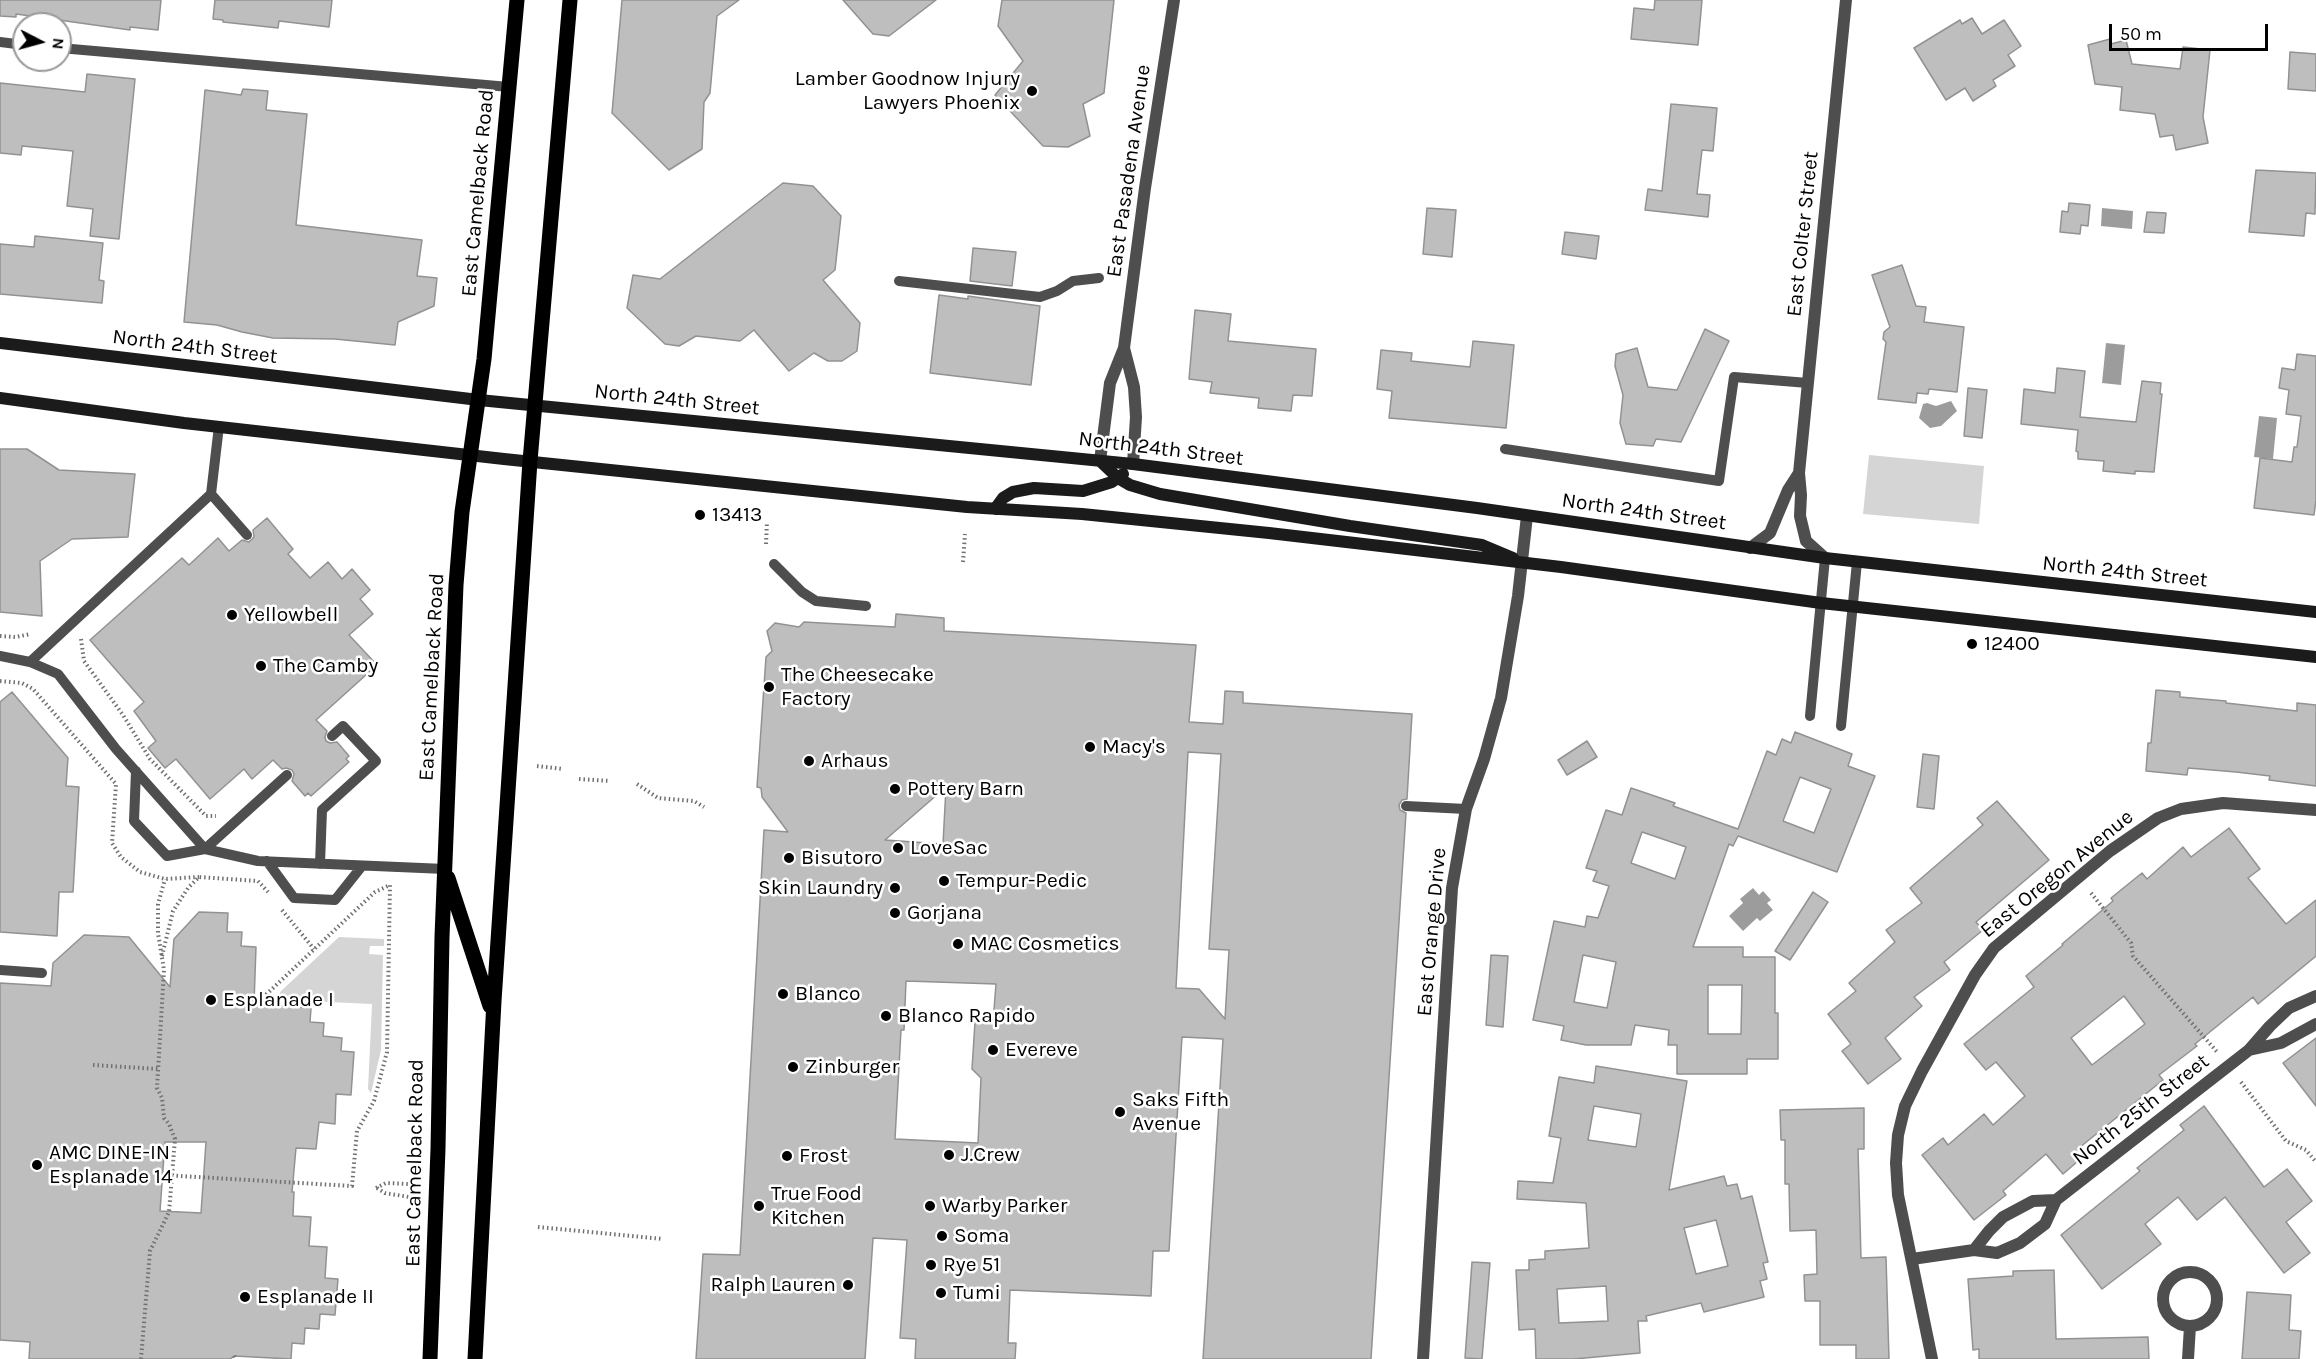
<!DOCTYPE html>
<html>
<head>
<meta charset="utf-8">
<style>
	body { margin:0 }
	#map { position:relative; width:2316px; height:1359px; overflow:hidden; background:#fff; font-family:Karla,sans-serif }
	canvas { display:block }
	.north { position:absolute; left:12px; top:12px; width:60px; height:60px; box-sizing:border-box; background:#fff; border:2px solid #999; border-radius:50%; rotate:96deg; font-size:16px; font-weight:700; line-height:24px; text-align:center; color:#000 }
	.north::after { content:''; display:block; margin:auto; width:21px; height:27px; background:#000; clip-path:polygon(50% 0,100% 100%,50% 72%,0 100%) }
	.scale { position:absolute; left:2109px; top:24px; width:159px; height:27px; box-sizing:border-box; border:3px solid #000; border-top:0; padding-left:8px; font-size:18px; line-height:21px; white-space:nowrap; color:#000; -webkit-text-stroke:4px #fff; paint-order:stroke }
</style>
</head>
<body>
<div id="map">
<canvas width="2316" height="1359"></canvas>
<div class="north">N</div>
<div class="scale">50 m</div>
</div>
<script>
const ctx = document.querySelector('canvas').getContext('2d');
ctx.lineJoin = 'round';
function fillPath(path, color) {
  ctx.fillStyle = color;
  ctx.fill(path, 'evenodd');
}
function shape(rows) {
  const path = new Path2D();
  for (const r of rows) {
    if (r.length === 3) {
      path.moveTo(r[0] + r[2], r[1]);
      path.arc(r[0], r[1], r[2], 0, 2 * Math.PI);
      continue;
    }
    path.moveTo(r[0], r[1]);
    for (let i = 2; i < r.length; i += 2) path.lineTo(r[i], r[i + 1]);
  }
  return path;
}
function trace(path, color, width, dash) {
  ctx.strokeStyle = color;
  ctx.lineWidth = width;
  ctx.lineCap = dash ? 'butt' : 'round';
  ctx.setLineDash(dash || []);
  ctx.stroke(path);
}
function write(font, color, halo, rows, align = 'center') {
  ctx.font = font + ' Karla,sans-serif';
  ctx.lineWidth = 5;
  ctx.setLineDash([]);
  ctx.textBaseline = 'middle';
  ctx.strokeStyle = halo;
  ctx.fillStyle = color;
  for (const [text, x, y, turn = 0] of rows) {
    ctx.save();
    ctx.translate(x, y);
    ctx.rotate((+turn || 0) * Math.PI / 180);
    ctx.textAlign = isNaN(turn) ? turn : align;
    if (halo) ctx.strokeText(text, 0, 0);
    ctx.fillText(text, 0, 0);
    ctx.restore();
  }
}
fillPath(shape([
	[1869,455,1984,466,1979,524,1863,514],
	[339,937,384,939,384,946,370,946,369,954,383,955,381,1050,371,1093,368,1089,372,1004,285,1000,278,996,281,991]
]), '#d5d5d5');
fillPath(shape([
	[2102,208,2133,211,2132,229,2101,226],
	[2106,343,2125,345,2121,385,2102,383],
	[1951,401,1957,411,1941,426,1930,428,1919,418,1923,404,1927,403,1936,406],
	[2259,416,2277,418,2273,459,2254,457],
	[1753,888,1759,895,1763,891,1771,900,1767,903,1773,910,1760,921,1757,918,1743,931,1729,916,1743,903,1740,899]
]), '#9c9c9c');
const building = shape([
	[0,0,161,0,158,30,130,27,130,30,16,14,16,17,0,16,0,0],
	[215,0,332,0,329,27,279,21,278,28,223,22,223,20,213,19,215,0],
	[622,0,739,0,717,16,710,93,704,102,702,149,669,170,612,113,622,0],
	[843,0,936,0,889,36,873,34,843,0],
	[1002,0,1114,0,1104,93,1083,104,1090,136,1068,147,1043,146,995,95,1023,61,998,26,1002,0],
	[1655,0,1702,0,1698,45,1631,39,1634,8,1654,10,1655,0],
	[1972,18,1982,34,2004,20,2021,46,2008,55,2015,66,1993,80,1996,86,1973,101,1965,88,1946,100,1914,48,1960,20,1962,24,1972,18],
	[2110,39,2111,44,2126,40,2132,64,2180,69,2183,47,2210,50,2203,117,2208,143,2176,150,2173,135,2160,137,2155,114,2120,110,2122,87,2095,84,2088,45,2110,39],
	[2290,52,2316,54,2316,91,2288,89,2290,52],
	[87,74,135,79,119,239,90,236,93,209,67,206,73,151,22,146,21,155,0,153,0,83,85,92,87,74],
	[243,89,268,91,266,110,307,114,296,225,422,240,417,276,437,278,434,306,398,322,395,345,335,339,273,338,242,332,217,325,184,322,205,90,241,95,243,89],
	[1671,104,1717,108,1713,151,1702,150,1697,194,1710,195,1708,217,1645,210,1648,189,1662,191,1671,104],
	[2256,170,2316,173,2315,214,2306,213,2304,236,2249,232,2256,170],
	[783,183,813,186,841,216,835,270,823,280,860,323,857,351,842,361,828,361,814,353,789,371,754,330,740,341,696,336,679,346,665,344,627,308,633,275,660,279,783,183],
	[2069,203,2090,205,2088,226,2081,225,2080,234,2060,232,2062,211,2068,212,2069,203],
	[1427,208,1456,210,1452,257,1423,254,1427,208],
	[2147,212,2166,213,2164,233,2144,232,2147,212],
	[1565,232,1599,236,1596,259,1562,254,1565,232],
	[35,236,103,243,99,280,104,281,102,303,0,294,0,244,34,247,35,236],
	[973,248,1016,252,1012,286,970,281,973,248],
	[1902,265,1916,306,1926,307,1924,322,1964,327,1957,392,1929,389,1928,394,1917,393,1916,403,1878,399,1886,342,1883,339,1884,332,1890,327,1872,275,1902,265],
	[939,295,968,299,968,296,1040,306,1031,385,930,373,939,295],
	[1195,310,1231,314,1228,341,1316,349,1312,396,1293,395,1291,411,1258,408,1259,398,1210,393,1212,382,1189,379,1195,310],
	[1705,329,1729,341,1681,442,1656,439,1653,446,1626,444,1620,423,1623,395,1615,366,1616,354,1637,348,1648,387,1677,390,1705,329],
	[1473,341,1514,345,1506,428,1389,418,1392,391,1377,389,1381,350,1412,353,1411,361,1470,367,1473,341],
	[2297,354,2316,356,2316,500,2314,515,2254,508,2260,458,2292,462,2294,447,2297,447,2301,416,2286,414,2289,390,2279,388,2282,368,2295,370,2297,354],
	[2057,368,2085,371,2080,417,2136,422,2142,381,2161,383,2160,394,2162,394,2154,472,2135,471,2135,474,2103,471,2104,461,2078,459,2078,452,2076,451,2078,430,2021,424,2024,389,2055,393,2057,368],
	[1968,388,1987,390,1982,438,1964,436,1968,388],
	[0,449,27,449,59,470,135,474,128,537,72,539,40,561,42,616,0,612,0,449],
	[267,518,293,549,288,554,310,578,328,562,342,579,352,569,370,590,360,599,373,614,349,635,377,665,316,720,327,731,325,737,326,741,330,743,337,742,349,756,346,759,349,762,311,796,308,793,305,796,292,781,294,774,292,770,286,768,282,769,273,760,252,779,244,769,210,799,176,759,165,768,148,748,156,741,134,711,144,702,90,640,182,558,189,565,218,538,229,551,242,540,249,542,254,537,253,530,267,518],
	[896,614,944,618,944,631,1196,645,1189,722,1223,724,1225,691,1243,692,1243,703,1412,714,1407,799,1402,800,1399,805,1400,810,1406,813,1371,1359,1203,1359,1223,1039,1182,1037,1169,1251,1153,1251,1151,1296,1010,1290,1008,1343,1016,1343,1015,1359,915,1359,916,1339,900,1338,907,1240,873,1238,865,1359,696,1359,703,1254,740,1255,764,830,788,832,762,797,761,788,757,787,766,657,772,651,767,631,775,623,799,627,804,622,895,627,896,614],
	[1188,752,1221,754,1209,949,1229,950,1225,1019,1199,989,1176,988,1188,752],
	[946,787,943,844,885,840,946,787],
	[906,981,996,984,993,1022,975,1022,972,1069,981,1078,978,1143,895,1139,901,1030,904,1030,906,981],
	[2156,690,2180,692,2180,697,2226,701,2226,703,2297,711,2297,703,2316,705,2316,786,2269,780,2270,776,2236,772,2188,768,2187,775,2146,771,2148,743,2151,743,2156,690],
	[12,692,68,758,66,786,79,787,73,892,59,892,57,936,0,932,0,702,12,692],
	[1795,732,1852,754,1848,766,1875,776,1837,872,1738,836,1733,846,1729,844,1693,947,1743,947,1743,957,1775,957,1775,1013,1778,1013,1778,1059,1747,1059,1747,1074,1677,1074,1677,1045,1668,1045,1669,1030,1635,1025,1631,1045,1586,1045,1561,1040,1564,1026,1533,1020,1554,921,1585,927,1587,916,1598,918,1609,886,1593,881,1597,871,1586,868,1606,810,1622,815,1631,788,1675,803,1673,806,1738,829,1767,751,1776,755,1782,739,1791,743,1795,732],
	[1800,777,1831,789,1814,833,1783,821,1800,777],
	[1642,832,1686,847,1675,879,1631,863,1642,832],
	[1583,955,1616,962,1607,1008,1574,1002,1583,955],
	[1708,985,1742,985,1741,1034,1708,1034,1708,985],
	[1587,741,1597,757,1567,775,1558,760,1587,741],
	[1923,754,1939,756,1934,809,1917,807,1923,754],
	[1997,801,2049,860,1976,922,1983,930,1944,962,1950,970,1914,997,1922,1006,1885,1038,1901,1059,1868,1084,1842,1051,1851,1044,1828,1014,1856,991,1849,983,1895,942,1886,930,1922,903,1910,888,1983,825,1977,818,1997,801],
	[2229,828,2260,869,2248,878,2286,924,2316,900,2316,956,2258,1004,2253,997,2195,1044,2197,1046,2159,1075,2163,1080,2079,1148,2085,1155,2063,1174,2046,1154,2003,1191,2006,1195,1974,1220,1922,1155,1943,1138,1948,1145,1984,1114,1993,1125,2025,1096,1996,1062,1986,1070,1964,1044,2034,987,2026,976,2063,945,2062,944,2113,901,2111,898,2142,873,2147,879,2183,847,2191,857,2229,828],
	[2124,996,2145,1024,2092,1065,2071,1038,2124,996],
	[1813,892,1828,902,1790,960,1775,951,1813,892],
	[199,912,228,913,227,932,242,932,241,946,256,947,254,1004,311,1008,310,1022,324,1023,323,1036,342,1038,341,1051,354,1052,351,1095,336,1094,335,1124,319,1122,316,1149,296,1148,292,1192,294,1192,293,1216,311,1217,309,1246,327,1247,325,1278,338,1279,335,1315,320,1314,319,1329,305,1328,304,1344,292,1343,291,1359,234,1356,230,1359,29,1359,30,1342,0,1340,0,983,51,986,53,963,84,935,129,937,170,987,174,939,199,912],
	[165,1142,206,1142,201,1213,160,1211,165,1142],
	[1491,955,1508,956,1503,1027,1486,1025,1491,955],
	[2316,1038,2316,1106,2283,1063,2316,1038],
	[1596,1066,1687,1081,1669,1190,1724,1176,1727,1186,1737,1184,1741,1199,1752,1196,1768,1262,1763,1263,1767,1279,1760,1281,1764,1297,1704,1312,1701,1303,1646,1316,1647,1321,1638,1321,1640,1353,1574,1359,1536,1359,1535,1329,1519,1330,1516,1270,1529,1270,1529,1260,1545,1259,1545,1251,1589,1248,1586,1203,1517,1199,1518,1181,1553,1183,1561,1138,1549,1136,1559,1077,1594,1083,1596,1066],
	[1594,1106,1641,1114,1636,1147,1588,1140,1594,1106],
	[1716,1220,1728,1266,1696,1274,1684,1228,1716,1220],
	[1606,1286,1608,1321,1559,1323,1557,1289,1606,1286],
	[2204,1106,2264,1187,2287,1169,2312,1201,2286,1222,2310,1253,2284,1273,2225,1197,2197,1220,2178,1197,2145,1224,2161,1244,2102,1289,2061,1235,2140,1171,2137,1168,2184,1130,2180,1125,2204,1106],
	[1864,1108,1864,1149,1858,1149,1861,1258,1886,1257,1889,1359,1856,1359,1856,1345,1820,1345,1820,1301,1805,1301,1804,1275,1817,1274,1816,1230,1790,1231,1789,1184,1785,1184,1785,1140,1781,1140,1780,1110,1864,1108],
	[1472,1262,1490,1263,1482,1359,1465,1358,1472,1262],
	[2054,1270,2056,1339,2148,1337,2149,1359,1979,1359,1979,1349,1973,1350,1968,1279,2013,1276,2013,1271,2054,1270],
	[2247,1292,2291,1295,2289,1330,2301,1331,2299,1359,2242,1359,2247,1292]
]);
fillPath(building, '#bebebe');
trace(building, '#929292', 1.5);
trace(shape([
	[766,544,767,522],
	[963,562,965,534],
	[0,636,15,637,31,634],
	[81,639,84,661,123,715,150,759,206,816,216,816],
	[0,681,22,683,33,689,116,784,112,843,121,857,140,872,165,879,199,877],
	[537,766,563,769],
	[579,779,610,781],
	[637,784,658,798,694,801,704,807],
	[2091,893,2131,943,2133,956,2218,1053],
	[282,910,314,949],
	[162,956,173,911,188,888,199,877,258,881,268,892],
	[93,1065,158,1069],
	[2241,1082,2286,1141,2306,1150,2316,1162],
	[163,1175,352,1186,357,1131,374,1101,387,1052,390,885,375,892,256,1004],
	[376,1188,386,1183,409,1184],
	[377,1188,385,1193,409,1197],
	[538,1227,663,1239],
	[234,1356,236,1359],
	[141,1359,150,1251,169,1212,175,1139,169,1124,164,1118,162,1098,157,1088,164,970,158,933,158,904,165,879]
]), '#707070', 4, [1.5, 3]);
trace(shape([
	[0,42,24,45],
	[60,48,509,87],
	[899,281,1040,297,1057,291,1073,281,1099,278],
	[1505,449,1719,481,1734,377,1808,383],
	[211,494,247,535],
	[774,564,802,592,816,601,866,606],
	[0,656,30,662,58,674,116,749,205,849,258,861,445,869],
	[30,662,211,494,219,426],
	[1810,716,1825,558],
	[1841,726,1857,562],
	[136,771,134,821,167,856,205,849,287,775],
	[1406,806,1466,809],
	[267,861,294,898,335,900,362,866],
	[320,864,322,810,376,761,343,726,332,736],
	[0,970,42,973]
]), '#4e4e4e', 10);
trace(shape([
	[1124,348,1134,387,1136,417,1133,464],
	[1100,461,1110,383,1124,348,1145,188,1174,0],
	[1750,548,1770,533,1788,490,1799,473],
	[1825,558,1806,541,1800,516,1801,495,1799,473,1846,0],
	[2249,1050,2281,1043,2316,1024],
	[1974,1250,1989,1231,2003,1217,2033,1201,2056,1200],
	[1912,1259,1974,1250,1997,1253,2020,1243,2045,1224,2056,1200,2249,1050,2270,1026,2289,1008,2316,996],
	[2190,1299,27],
	[1423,1359,1452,888,1466,809,1484,759,1501,698,1518,596,1527,516],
	[1932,1359,1898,1195,1896,1163,1898,1135,1905,1106,1922,1071,1975,975,1994,948,2110,851,2158,818,2181,809,2223,803,2316,810],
	[2188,1359,2190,1326]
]), '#4e4e4e', 12);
trace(shape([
	[0,343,479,400,1133,464,1477,508,1825,558,2316,612],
	[0,398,184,423,504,459,967,507,1082,514,1269,533,1561,567,1821,603,2316,657],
	[1100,461,1118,478,1130,485,1160,494,1350,526,1482,545,1513,558],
	[995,509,1003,498,1013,492,1034,488,1083,491,1112,482,1123,474]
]), '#1b1b1b', 12);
trace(shape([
	[448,878,490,1006],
	[430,1359,438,1149,442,937,456,585,462,512,484,359,517,0],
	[475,1359,494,1001,530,461,570,0]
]), '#000', 15);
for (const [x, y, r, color] of [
	[1032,91,6,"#000"],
	[700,515,6,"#000"],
	[232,615,6,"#000"],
	[1972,644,6,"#000"],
	[261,666,6,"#000"],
	[769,687,6,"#000"],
	[1090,747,6,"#000"],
	[809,761,6,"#000"],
	[895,789,6,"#000"],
	[898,848,6,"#000"],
	[789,858,6,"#000"],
	[944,881,6,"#000"],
	[895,888,6,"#000"],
	[895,913,6,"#000"],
	[958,944,6,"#000"],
	[783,994,6,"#000"],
	[211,1000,6,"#000"],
	[886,1016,6,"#000"],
	[993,1050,6,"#000"],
	[793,1067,6,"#000"],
	[1120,1112,6,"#000"],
	[949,1155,6,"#000"],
	[787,1156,6,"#000"],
	[37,1165,6,"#000"],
	[759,1206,6,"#000"],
	[930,1206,6,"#000"],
	[942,1236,6,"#000"],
	[931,1265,6,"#000"],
	[848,1285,6,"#000"],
	[941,1293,6,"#000"],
	[245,1297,6,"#000"]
]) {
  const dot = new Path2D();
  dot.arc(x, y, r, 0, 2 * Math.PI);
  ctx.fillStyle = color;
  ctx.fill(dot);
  trace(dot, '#fff', 2);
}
write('21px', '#000', '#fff', [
	["Lamber Goodnow Injury",1020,79,"right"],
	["Lawyers Phoenix",1020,103,"right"],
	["13413",712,515],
	["Yellowbell",244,615],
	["12400",1984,644],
	["The Camby",273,666],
	["The Cheesecake",781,675],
	["Factory",781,699],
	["Macy's",1102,747],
	["Arhaus",821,761],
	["Pottery Barn",907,789],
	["LoveSac",910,848],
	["Bisutoro",801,858],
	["Tempur-Pedic",956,881],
	["Skin Laundry",883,888,"right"],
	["Gorjana",907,913],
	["MAC Cosmetics",970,944],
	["Blanco",795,994],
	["Esplanade I",223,1000],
	["Blanco Rapido",898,1016],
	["Evereve",1005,1050],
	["Zinburger",805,1067],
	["Saks Fifth",1132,1100],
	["Avenue",1132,1124],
	["AMC DINE-IN",49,1153],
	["Esplanade 14",49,1177],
	["J.Crew",961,1155],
	["Frost",799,1156],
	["True Food",771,1194],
	["Kitchen",771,1218],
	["Warby Parker",942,1206],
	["Soma",954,1236],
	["Rye 51",943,1265],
	["Ralph Lauren",836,1285,"right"],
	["Tumi",953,1293],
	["Esplanade II",257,1297]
], 'left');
write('21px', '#000', '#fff', [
	["East Pasadena Avenue",1129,171,-82],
	["East Camelback Road",478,193,-85],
	["East Colter Street",1803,234,-84],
	["North 24th Street",195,347,7],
	["North 24th Street",677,400,6],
	["North 24th Street",1161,449,7],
	["North 24th Street",1644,512,8],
	["North 24th Street",2125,572,6],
	["East Camelback Road",432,677,-87],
	["East Oregon Avenue",2057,874,-39],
	["East Orange Drive",1432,932,-85],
	["North 25th Street",2141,1110,-38],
	["East Camelback Road",415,1163,-89]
]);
</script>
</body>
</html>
